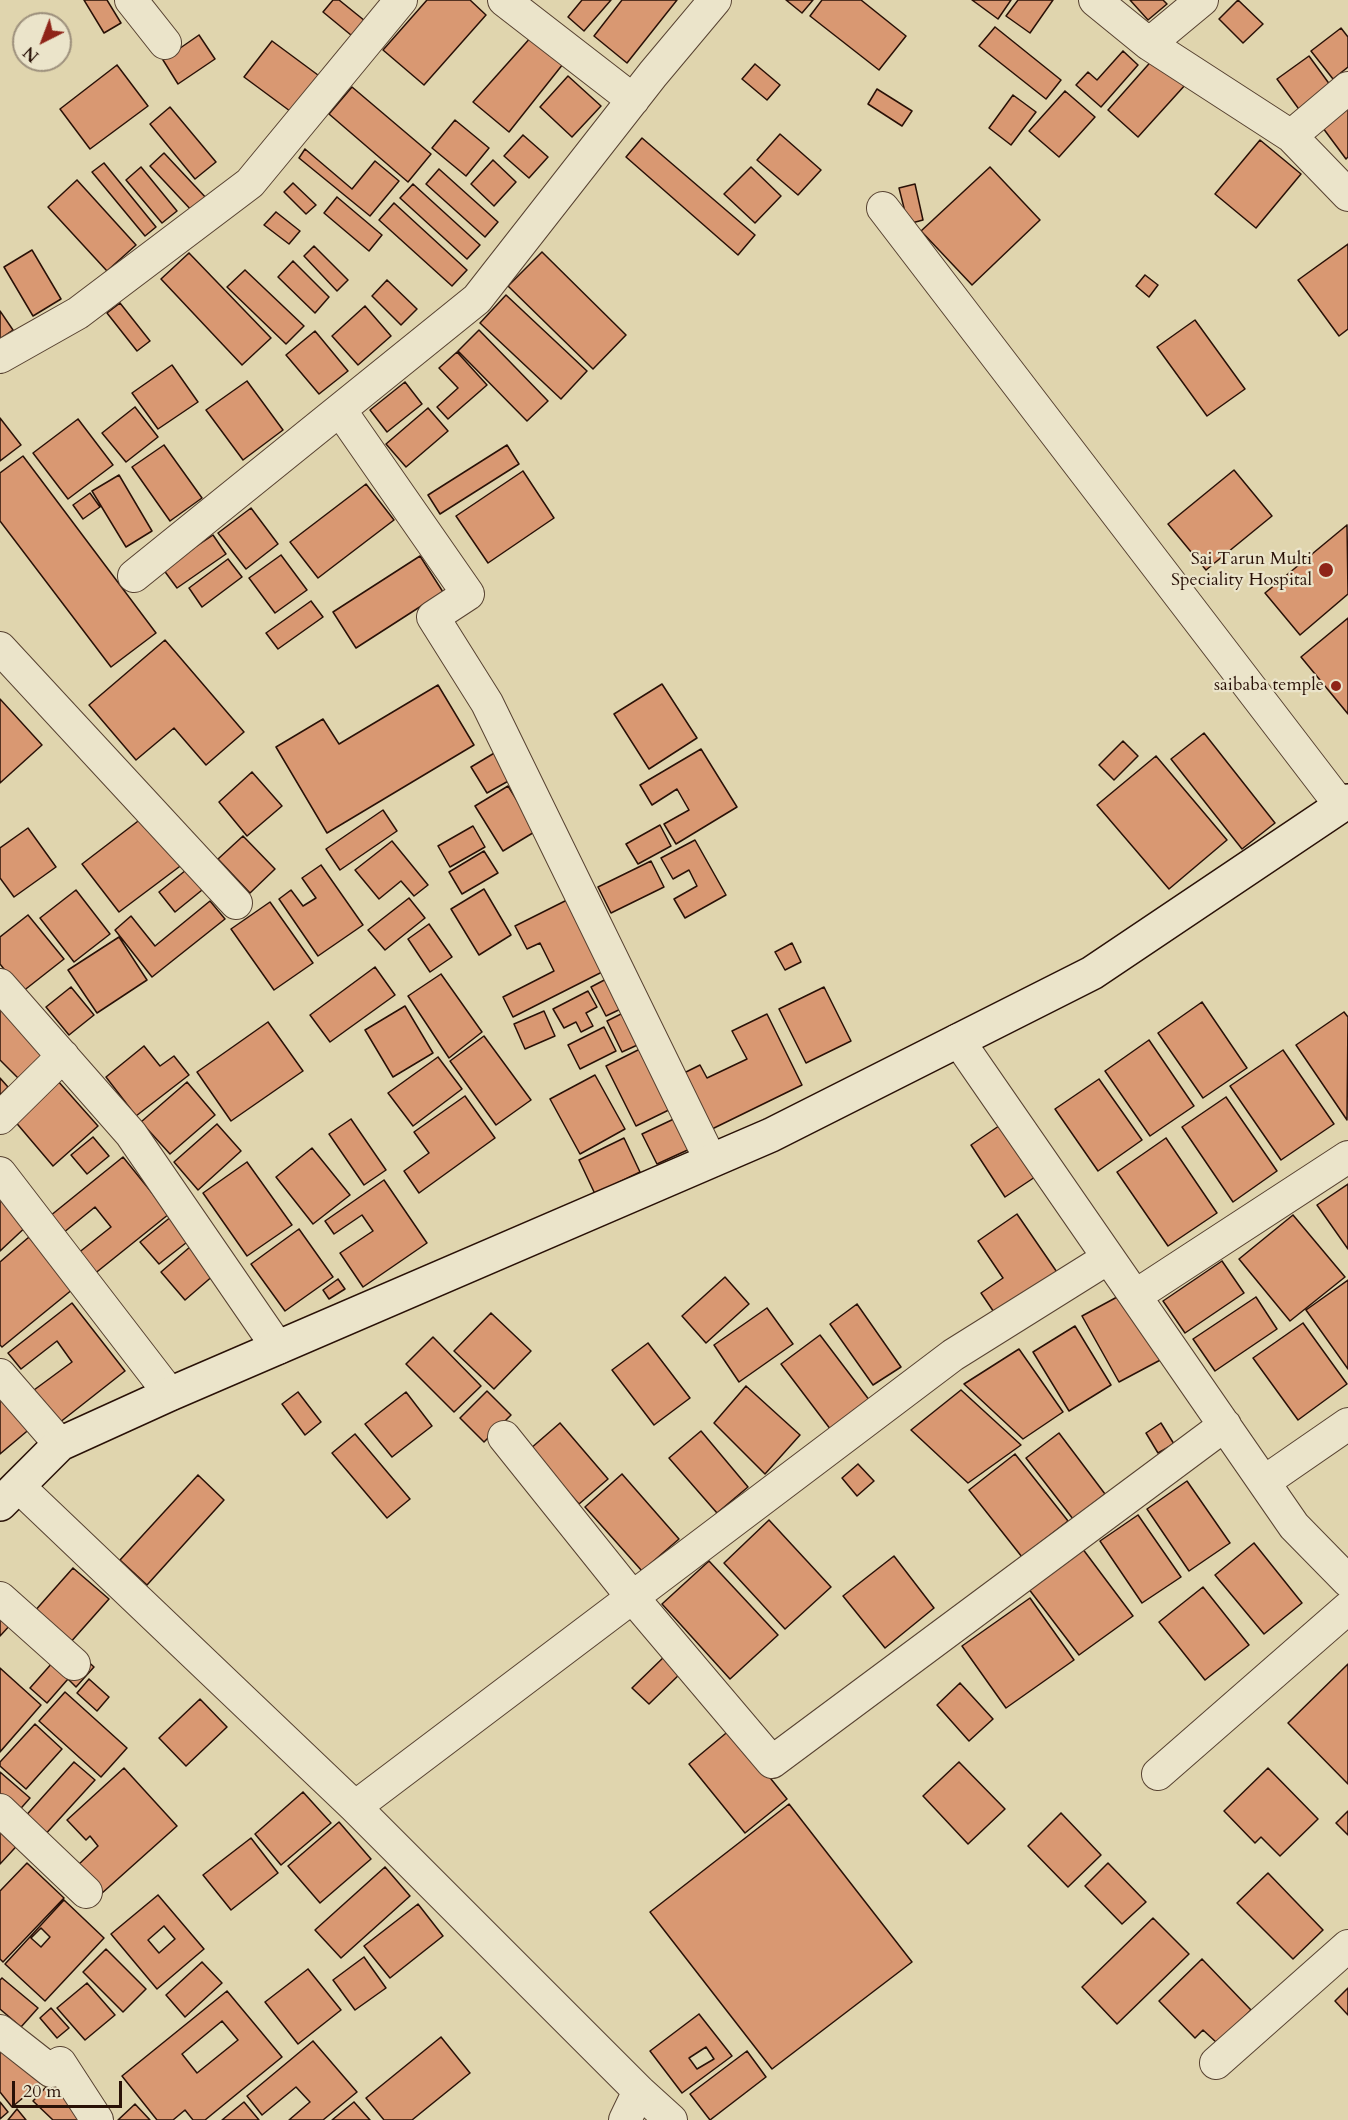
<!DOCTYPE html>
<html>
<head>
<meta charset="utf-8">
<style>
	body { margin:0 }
	#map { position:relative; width:1348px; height:2120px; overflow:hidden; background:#e0d5ae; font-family:Cardo,serif }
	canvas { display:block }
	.north { position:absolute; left:12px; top:12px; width:60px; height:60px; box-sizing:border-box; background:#ebe4ca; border:2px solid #9d907c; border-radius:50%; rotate:222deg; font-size:16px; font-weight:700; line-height:24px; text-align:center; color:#291107 }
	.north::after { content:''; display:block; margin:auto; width:21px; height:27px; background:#8f2418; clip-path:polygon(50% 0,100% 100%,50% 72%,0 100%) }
	.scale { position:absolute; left:12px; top:2081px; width:110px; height:27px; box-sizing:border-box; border:3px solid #291107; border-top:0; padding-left:8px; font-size:18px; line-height:21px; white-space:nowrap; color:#291107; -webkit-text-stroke:4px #ebe4ca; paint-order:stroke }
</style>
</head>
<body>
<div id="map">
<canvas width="1348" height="2120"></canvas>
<div class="north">N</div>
<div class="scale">20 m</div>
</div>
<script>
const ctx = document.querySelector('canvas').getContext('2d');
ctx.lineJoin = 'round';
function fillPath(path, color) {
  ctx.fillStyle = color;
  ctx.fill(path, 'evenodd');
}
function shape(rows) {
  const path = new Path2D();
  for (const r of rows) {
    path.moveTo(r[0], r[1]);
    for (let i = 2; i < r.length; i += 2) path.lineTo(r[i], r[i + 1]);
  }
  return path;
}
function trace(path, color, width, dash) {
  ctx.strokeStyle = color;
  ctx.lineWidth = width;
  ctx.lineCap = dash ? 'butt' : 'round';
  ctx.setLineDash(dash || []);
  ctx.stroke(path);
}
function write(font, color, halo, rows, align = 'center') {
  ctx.font = font + ' Cardo,serif';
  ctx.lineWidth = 4.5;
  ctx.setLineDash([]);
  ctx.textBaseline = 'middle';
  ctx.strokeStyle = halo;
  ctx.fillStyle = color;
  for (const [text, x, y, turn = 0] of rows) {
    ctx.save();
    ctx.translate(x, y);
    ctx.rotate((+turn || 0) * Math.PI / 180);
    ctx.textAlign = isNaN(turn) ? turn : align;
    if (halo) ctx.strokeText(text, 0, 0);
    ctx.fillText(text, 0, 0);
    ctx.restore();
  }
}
const building = shape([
	[84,0,107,0,121,23,104,33,84,0],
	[333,0,339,0,370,25,357,40,323,12,333,0],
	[427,0,470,0,486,15,424,85,383,50,427,0],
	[582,0,611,0,584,31,568,17,582,0],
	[622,0,677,0,627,63,594,36,622,0],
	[786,0,813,0,802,13,786,0],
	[822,0,861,0,906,36,879,70,810,16,822,0],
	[972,0,1011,0,998,19,972,0],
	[1018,0,1053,0,1030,33,1006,16,1018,0],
	[1130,0,1163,0,1167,4,1148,20,1130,0],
	[1238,0,1263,24,1243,43,1219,19,1238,0],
	[995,27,1061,80,1046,99,979,46,995,27],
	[1341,28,1348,37,1348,67,1333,79,1311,51,1341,28],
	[199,35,215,59,178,84,163,60,199,35],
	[532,36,563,64,509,132,473,102,532,36],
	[272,41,322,78,294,114,244,77,272,41],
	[1123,51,1138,65,1101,107,1076,85,1088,72,1097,80,1123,51],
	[1309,56,1333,89,1301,112,1277,79,1309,56],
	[1155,57,1186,84,1138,137,1108,110,1155,57],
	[755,64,780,85,767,100,742,79,755,64],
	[117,65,148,106,90,149,60,109,117,65],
	[568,76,601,106,572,137,540,107,568,76],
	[352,87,431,154,408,182,329,114,352,87],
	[877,89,912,111,902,126,868,104,877,89],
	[1065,91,1095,117,1059,157,1029,131,1065,91],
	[1013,95,1036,112,1011,145,989,128,1013,95],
	[1348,102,1348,157,1346,159,1320,124,1348,102],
	[170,107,216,162,195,179,150,124,170,107],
	[455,120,489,148,466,176,432,148,455,120],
	[780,134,821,170,798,195,757,160,780,134],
	[523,135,548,157,529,178,504,156,523,135],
	[642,138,755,235,738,255,626,157,642,138],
	[1260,140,1301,174,1256,228,1215,194,1260,140],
	[305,149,352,189,375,161,399,181,370,216,299,158,305,149],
	[164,153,208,200,194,213,150,166,164,153],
	[493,160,516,182,494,206,471,184,493,160],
	[104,163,156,227,145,236,92,172,104,163],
	[141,167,177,211,162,223,126,180,141,167],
	[751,167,781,196,755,223,724,194,751,167],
	[990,167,1040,220,972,285,921,231,990,167],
	[439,169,498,222,485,237,426,184,439,169],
	[77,180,136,245,107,271,48,207,77,180],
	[293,183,316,205,306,214,284,192,293,183],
	[413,184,480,245,467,259,400,198,413,184],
	[915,184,923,220,908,224,899,188,915,184],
	[337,197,382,235,369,251,324,213,337,197],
	[394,203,467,270,452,286,379,220,394,203],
	[276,212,300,231,289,244,264,225,276,212],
	[1348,244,1348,329,1339,336,1298,280,1348,244],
	[314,246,348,280,337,291,304,256,314,246],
	[32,250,61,299,33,316,4,267,32,250],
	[542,252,626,335,593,369,508,286,542,252],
	[189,253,271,338,242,365,161,279,189,253],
	[293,261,329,297,315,313,278,277,293,261],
	[245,270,304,326,286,344,227,287,245,270],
	[1145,275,1158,285,1149,297,1136,286,1145,275],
	[387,280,417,309,401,325,372,296,387,280],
	[506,295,587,371,561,399,480,323,506,295],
	[120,303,150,341,137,351,107,313,120,303],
	[365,306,391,336,358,365,332,336,365,306],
	[0,311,13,330,0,339,0,311],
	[1195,320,1245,389,1207,416,1157,347,1195,320],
	[479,330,548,401,527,421,458,351,479,330],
	[315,331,348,371,319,394,286,355,315,331],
	[457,352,487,385,448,419,437,407,458,388,439,368,457,352],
	[172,365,198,402,158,429,132,393,172,365],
	[247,381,283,430,243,460,206,410,247,381],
	[405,382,422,404,387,432,370,410,405,382],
	[135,407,158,437,126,462,102,433,135,407],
	[428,408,448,431,406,467,386,444,428,408],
	[0,418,21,445,0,461,0,418],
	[78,419,113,465,68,499,33,453,78,419],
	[164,445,202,498,170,521,132,467,164,445],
	[507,445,519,464,440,514,428,495,507,445],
	[23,456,156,633,111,667,0,521,0,473,23,456],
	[1234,470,1272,516,1206,570,1168,524,1234,470],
	[523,471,554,518,488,563,456,516,523,471],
	[119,475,152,531,126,547,92,491,119,475],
	[366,484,394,520,318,578,290,542,366,484],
	[90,493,100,507,83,519,73,505,90,493],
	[251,508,278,544,246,569,218,533,251,508],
	[1347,525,1348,594,1300,635,1265,593,1347,525],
	[213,535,226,554,177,588,163,569,213,535],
	[281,555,307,590,275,613,249,578,281,555],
	[420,556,443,592,356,648,333,612,420,556],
	[228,559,242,577,202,607,189,588,228,559],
	[311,601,323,617,278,649,266,633,311,601],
	[1348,618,1348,714,1301,657,1348,618],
	[165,640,244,732,206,765,174,728,136,760,89,705,165,640],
	[662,684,697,738,649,769,614,714,662,684],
	[438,685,474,745,327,833,276,747,323,719,339,744,438,685],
	[0,699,42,745,0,783,0,699],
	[1204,733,1275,823,1242,849,1171,759,1204,733],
	[1123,741,1138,756,1114,780,1099,765,1123,741],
	[701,749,737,807,676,844,664,824,689,810,677,789,652,805,640,785,701,749],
	[496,752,512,779,487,793,471,767,496,752],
	[1156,756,1227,840,1169,889,1097,805,1156,756],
	[252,772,282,806,247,836,219,802,252,772],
	[508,786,536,831,503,851,475,806,508,786],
	[383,810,397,831,340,870,326,849,383,810],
	[146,815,183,864,119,912,82,864,146,815],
	[660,825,671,846,638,864,626,844,660,825],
	[473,826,485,847,450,867,438,846,473,826],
	[28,828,56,867,14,897,0,878,0,848,28,828],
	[243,836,275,869,250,893,218,859,243,836],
	[695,840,726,895,685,918,674,899,697,886,689,870,673,879,661,858,695,840],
	[392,841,428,885,414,896,401,881,379,899,355,870,392,841],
	[484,851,498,873,462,894,449,872,484,851],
	[651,861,664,887,611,913,598,887,651,861],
	[321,865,363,925,318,956,279,899,291,890,303,906,316,898,302,878,321,865],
	[191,866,207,886,175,912,159,892,191,866],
	[484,889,511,935,479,955,451,909,484,889],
	[76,890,110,934,74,962,40,918,76,890],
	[575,896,612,967,513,1017,503,997,554,971,540,943,527,949,515,926,575,896],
	[409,898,425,918,385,950,368,930,409,898],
	[210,901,225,919,152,977,115,930,131,916,155,946,210,901],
	[270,902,313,963,274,990,231,929,270,902],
	[28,915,64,959,22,992,0,964,0,937,28,915],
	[429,924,452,957,430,972,408,939,429,924],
	[119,937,147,980,97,1013,68,970,119,937],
	[792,943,801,962,785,970,775,952,792,943],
	[375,967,395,995,330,1042,310,1015,375,967],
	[441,974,482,1032,449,1058,408,996,441,974],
	[612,976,627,1006,606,1016,591,987,612,976],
	[71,987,94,1015,69,1035,46,1007,71,987],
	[824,987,851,1041,806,1063,779,1009,824,987],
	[588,991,597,1007,586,1013,593,1026,581,1032,576,1022,564,1028,553,1009,588,991],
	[1202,1002,1247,1068,1203,1098,1158,1033,1202,1002],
	[0,1006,50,1047,19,1079,0,1060,0,1006],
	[405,1006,433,1053,393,1077,365,1030,405,1006],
	[629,1010,644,1042,622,1052,607,1021,629,1010],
	[544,1011,555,1036,525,1049,514,1024,544,1011],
	[1344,1012,1348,1017,1347,1120,1296,1045,1344,1012],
	[767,1014,802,1085,710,1130,682,1074,700,1065,707,1078,747,1059,732,1031,767,1014],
	[268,1022,303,1071,231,1121,197,1072,268,1022],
	[604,1027,616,1051,580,1069,568,1045,604,1027],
	[484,1036,531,1100,496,1125,450,1061,484,1036],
	[1149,1040,1194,1106,1150,1136,1105,1071,1149,1040],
	[648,1045,679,1105,636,1126,606,1066,648,1045],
	[144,1046,160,1066,174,1056,189,1075,136,1116,106,1077,144,1046],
	[1283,1050,1334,1124,1281,1160,1230,1086,1283,1050],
	[438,1057,462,1089,413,1126,388,1093,438,1057],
	[595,1075,625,1129,580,1154,550,1099,595,1075],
	[0,1078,8,1087,0,1095,0,1078],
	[1099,1079,1142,1140,1098,1171,1055,1109,1099,1079],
	[57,1080,98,1126,53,1166,13,1119,57,1080],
	[187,1082,215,1115,170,1154,141,1122,187,1082],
	[465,1096,495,1138,419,1193,404,1171,429,1153,414,1132,465,1096],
	[1226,1097,1277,1171,1233,1202,1182,1127,1226,1097],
	[1015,1115,1050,1167,1005,1197,971,1145,1015,1115],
	[678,1117,692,1148,657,1164,642,1134,678,1117],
	[351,1119,386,1170,364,1185,329,1134,351,1119],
	[217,1124,241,1151,198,1190,174,1162,217,1124],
	[93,1137,109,1156,87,1174,71,1155,93,1137],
	[624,1138,640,1172,595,1194,579,1160,624,1138],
	[1166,1138,1217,1213,1168,1246,1117,1172,1166,1138],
	[312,1148,350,1195,313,1224,276,1177,312,1148],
	[123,1157,169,1214,93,1275,77,1254,111,1227,95,1207,63,1233,50,1216,123,1157],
	[247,1162,292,1225,247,1256,203,1193,247,1162],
	[384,1180,427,1243,363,1287,340,1253,373,1231,362,1215,334,1234,325,1221,384,1180],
	[1348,1184,1348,1249,1317,1205,1348,1184],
	[0,1191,30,1223,0,1251,0,1191],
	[1017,1214,1061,1278,1000,1321,981,1293,1003,1278,978,1241,1017,1214],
	[1293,1215,1345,1277,1290,1321,1239,1259,1293,1215],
	[172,1216,191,1239,159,1264,140,1242,172,1216],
	[299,1229,333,1277,285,1311,251,1264,299,1229],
	[29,1237,73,1289,2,1347,0,1345,0,1262,29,1237],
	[198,1240,222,1268,185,1300,161,1272,198,1240],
	[1222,1261,1244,1293,1185,1333,1163,1301,1222,1261],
	[725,1277,749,1304,706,1343,682,1316,725,1277],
	[338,1279,345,1289,329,1299,323,1290,338,1279],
	[1348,1280,1348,1369,1306,1310,1348,1280],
	[1130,1290,1166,1357,1119,1382,1082,1316,1130,1290],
	[1256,1297,1277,1329,1215,1371,1193,1339,1256,1297],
	[72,1303,125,1371,59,1423,34,1390,72,1362,57,1341,21,1369,8,1353,72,1303],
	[857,1304,901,1367,873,1385,830,1324,857,1304],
	[767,1308,793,1344,739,1382,714,1345,767,1308],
	[491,1313,531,1351,494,1389,454,1351,491,1313],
	[1303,1323,1347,1384,1298,1420,1253,1358,1303,1323],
	[1075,1326,1111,1385,1069,1411,1033,1352,1075,1326],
	[820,1335,870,1401,831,1430,781,1364,820,1335],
	[433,1337,481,1386,454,1412,406,1364,433,1337],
	[648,1343,690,1398,654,1425,612,1370,648,1343],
	[1019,1349,1063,1412,1023,1439,964,1384,1019,1349],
	[746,1386,800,1435,765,1474,714,1423,746,1386],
	[961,1390,1021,1445,968,1483,911,1430,961,1390],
	[487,1391,511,1415,484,1442,460,1418,487,1391],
	[298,1392,321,1422,305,1435,282,1404,298,1392],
	[406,1392,432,1426,392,1457,365,1424,406,1392],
	[0,1395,32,1427,0,1454,0,1395],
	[560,1423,608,1479,579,1504,530,1449,560,1423],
	[1161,1423,1174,1444,1158,1453,1146,1433,1161,1423],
	[701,1431,748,1487,717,1513,669,1458,701,1431],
	[1059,1433,1105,1494,1073,1519,1026,1458,1059,1433],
	[355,1434,410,1499,387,1518,332,1453,355,1434],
	[1015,1454,1068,1521,1022,1557,969,1490,1015,1454],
	[858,1464,874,1481,857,1496,842,1478,858,1464],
	[622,1474,679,1539,642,1571,585,1507,622,1474],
	[198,1475,224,1500,147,1585,120,1560,198,1475],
	[1187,1481,1230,1543,1189,1571,1147,1509,1187,1481],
	[1138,1515,1181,1577,1142,1603,1100,1541,1138,1515],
	[769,1520,831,1587,785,1629,724,1563,769,1520],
	[1254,1543,1302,1603,1264,1634,1215,1575,1254,1543],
	[1079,1544,1133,1616,1079,1655,1025,1584,1079,1544],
	[894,1556,934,1608,885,1648,843,1596,894,1556],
	[709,1561,778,1635,730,1679,662,1604,709,1561],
	[73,1568,109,1599,69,1644,33,1613,73,1568],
	[1203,1587,1249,1645,1205,1680,1159,1622,1203,1587],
	[1030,1598,1074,1660,1006,1708,962,1646,1030,1598],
	[0,1613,12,1623,0,1636,0,1613],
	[69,1644,94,1667,76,1687,68,1679,47,1703,30,1688,69,1644],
	[668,1653,684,1670,649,1704,632,1688,668,1653],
	[1348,1664,1348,1784,1288,1723,1348,1664],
	[0,1668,41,1705,0,1752,0,1668],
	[89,1679,109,1697,97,1711,77,1693,89,1679],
	[960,1683,993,1719,969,1741,937,1705,960,1683],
	[65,1692,127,1748,101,1777,39,1721,65,1692],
	[200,1699,227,1727,186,1766,159,1738,200,1699],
	[35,1724,62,1749,26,1789,0,1766,0,1762,35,1724],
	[731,1729,787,1799,745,1833,689,1764,731,1729],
	[74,1762,95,1780,42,1838,22,1820,74,1762],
	[959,1762,1005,1809,968,1844,923,1796,959,1762],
	[124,1768,177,1826,101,1894,76,1867,98,1846,90,1836,86,1840,67,1820,124,1768],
	[1268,1768,1318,1819,1280,1856,1261,1837,1255,1843,1224,1811,1268,1768],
	[0,1772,30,1798,15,1815,0,1802,0,1772],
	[303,1792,331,1823,281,1865,255,1834,303,1792],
	[789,1804,912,1962,772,2069,650,1912,789,1804],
	[1348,1811,1348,1835,1336,1823,1348,1811],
	[1061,1813,1101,1855,1068,1887,1028,1846,1061,1813],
	[0,1814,25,1837,0,1864,0,1814],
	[339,1822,371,1859,320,1903,288,1866,339,1822],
	[251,1838,278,1873,231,1910,203,1875,251,1838],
	[27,1863,64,1898,3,1962,0,1959,0,1891,27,1863],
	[1108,1863,1146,1902,1122,1924,1085,1886,1108,1863],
	[385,1867,410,1896,341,1958,315,1930,385,1867],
	[1268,1873,1323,1930,1293,1959,1237,1903,1268,1873],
	[158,1895,204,1949,157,1989,111,1934,158,1895],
	[164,1926,175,1939,159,1953,148,1940,164,1926],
	[64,1900,104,1938,45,2001,5,1964,64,1900],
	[41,1928,50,1937,41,1947,31,1938,41,1928],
	[418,1904,443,1936,390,1978,364,1946,418,1904],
	[1153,1918,1189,1954,1117,2024,1082,1987,1153,1918],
	[106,1949,146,1989,123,2012,83,1972,106,1949],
	[364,1957,386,1988,355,2010,333,1980,364,1957],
	[1202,1959,1251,2010,1217,2043,1203,2030,1195,2038,1159,2001,1202,1959],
	[202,1962,222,1983,185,2017,166,1995,202,1962],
	[308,1969,341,2010,298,2044,265,2002,308,1969],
	[2,1978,38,2008,21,2027,0,2009,0,1980,2,1978],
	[87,1983,115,2015,85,2040,57,2008,87,1983],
	[1348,1988,1348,2015,1335,2001,1348,1988],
	[227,1991,282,2057,205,2120,193,2120,185,2110,173,2120,157,2120,122,2076,227,1991],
	[222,2021,238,2040,197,2073,182,2054,222,2021],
	[51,2008,69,2028,57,2038,40,2018,51,2008],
	[699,2014,732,2056,682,2093,650,2051,699,2014],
	[706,2047,714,2059,697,2069,689,2058,706,2047],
	[441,2037,470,2073,412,2120,384,2120,366,2098,441,2037],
	[313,2041,357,2092,323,2120,289,2120,310,2102,296,2087,262,2115,247,2096,313,2041],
	[0,2050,48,2077,12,2107,0,2092,0,2050],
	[747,2051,766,2077,710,2120,690,2094,747,2051],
	[61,2071,100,2120,53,2120,33,2101,61,2071],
	[0,2102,8,2112,0,2119,0,2102],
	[244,2102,259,2120,222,2120,244,2102],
	[354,2102,370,2120,332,2120,354,2102],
	[135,2104,150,2120,118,2120,135,2104],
	[17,2109,26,2120,8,2120,17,2109]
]);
fillPath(building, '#d99872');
trace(building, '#291107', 1.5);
const street = shape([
	[131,0,165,43],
	[504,0,633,100],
	[1095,0,1149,44,1202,0],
	[1149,44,1291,136,1348,88],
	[1291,136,1348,195],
	[883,208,1341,806],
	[0,357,78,313,250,183,401,0],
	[340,410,468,594,433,617,487,703,711,1161],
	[134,576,477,299,653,74,715,0],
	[0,648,236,903],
	[0,985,131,1134,278,1348],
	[958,1040,1294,1526,1348,1581],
	[0,1118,63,1056],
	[0,1173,170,1394],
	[1135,1296,1348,1157],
	[0,1375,60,1444],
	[504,1437,633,1598,772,1762,1225,1425],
	[1264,1482,1348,1424],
	[18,1486,355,1807],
	[0,1598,74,1664],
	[1158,1774,1348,1608],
	[0,1810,86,1892],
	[0,2031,51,2071,60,2063,97,2120],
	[1216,2063,1348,1946],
	[625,2120,639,2091],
	[671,2120,639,2091,355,1807,953,1355,1108,1258]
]);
const secondary = shape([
	[0,1504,60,1444,170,1394,771,1135,1092,973,1348,801]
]);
trace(street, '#574231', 34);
trace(secondary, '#291107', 36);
trace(street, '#ebe4ca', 32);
trace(secondary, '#ebe4ca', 33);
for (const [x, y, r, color] of [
	[1326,570,8,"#8f2418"],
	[1336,686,6,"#8f2418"]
]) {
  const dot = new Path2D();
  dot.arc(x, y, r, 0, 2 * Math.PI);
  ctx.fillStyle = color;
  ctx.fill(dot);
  trace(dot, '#ebe4ca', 2);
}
write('18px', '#291107', '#ebe4ca', [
	["Sai Tarun Multi",1312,560],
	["Speciality Hospital",1312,581],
	["saibaba temple",1324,686]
], 'right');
</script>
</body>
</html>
